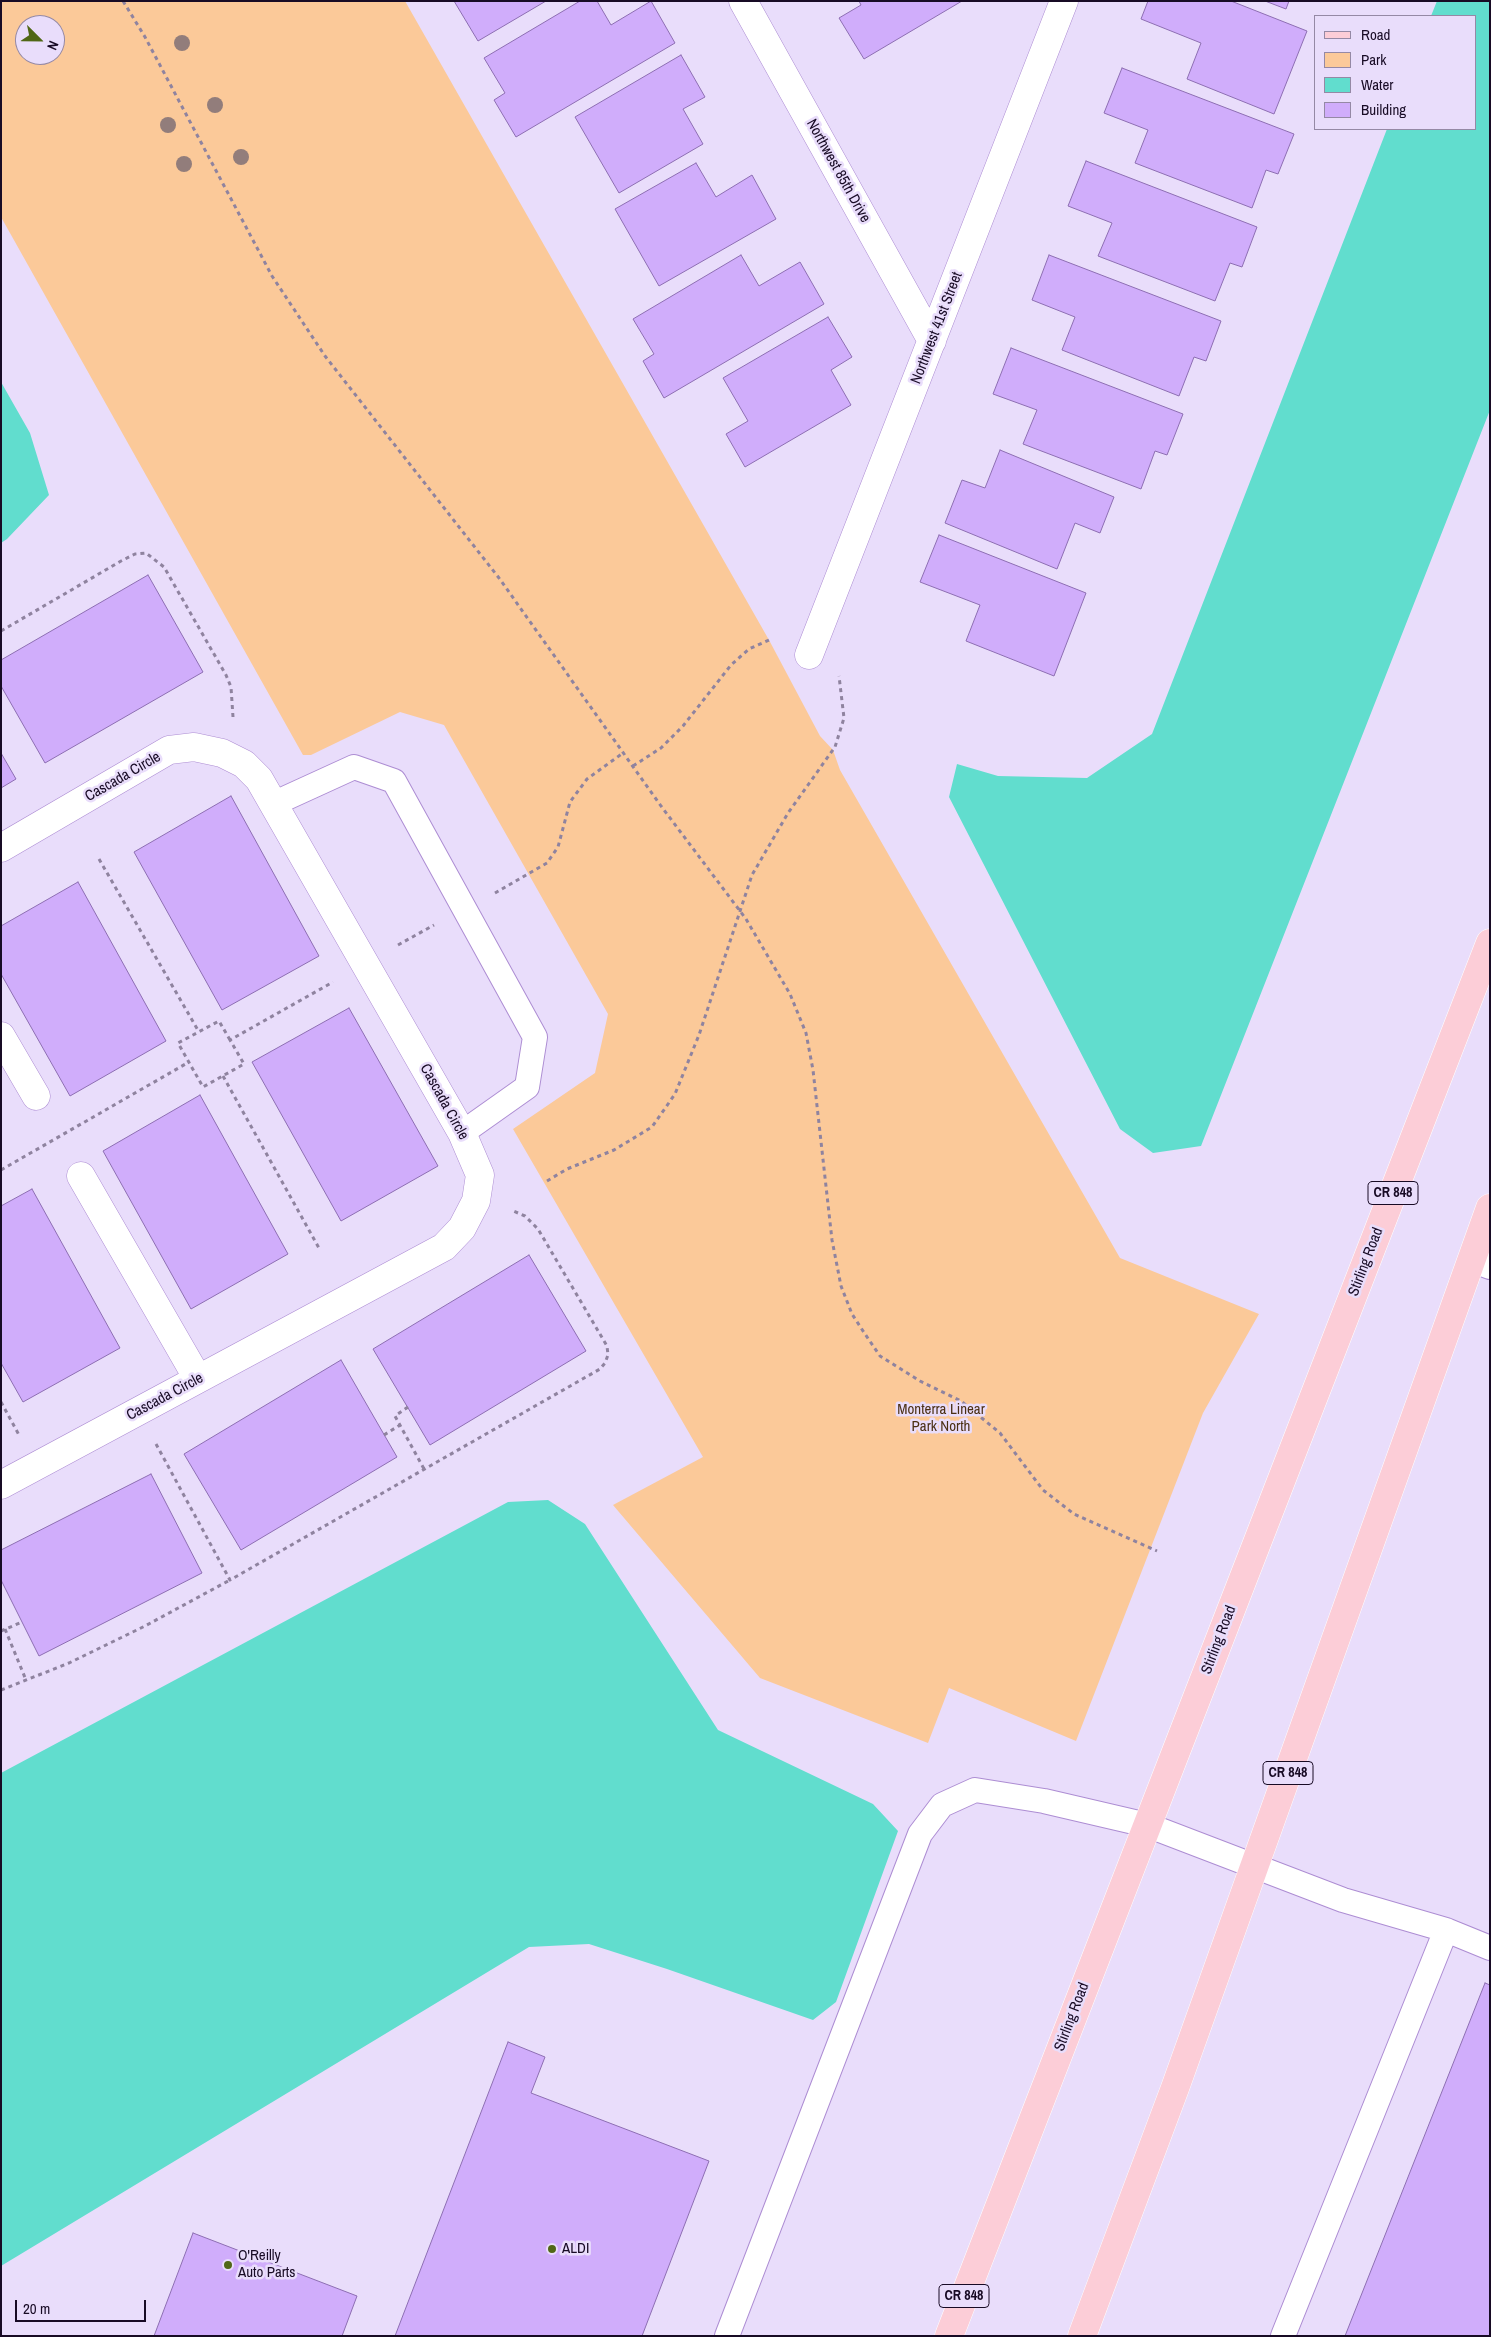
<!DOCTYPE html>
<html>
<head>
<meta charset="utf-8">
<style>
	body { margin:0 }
	#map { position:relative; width:1491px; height:2337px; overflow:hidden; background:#e9ddfb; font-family:"Archivo Narrow",sans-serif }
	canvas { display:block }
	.frame { position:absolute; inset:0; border:2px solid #180b25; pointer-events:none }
	.legend { position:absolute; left:1314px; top:15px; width:162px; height:115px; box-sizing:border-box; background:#e9ddfb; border:1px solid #9589a5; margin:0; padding:6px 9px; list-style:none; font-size:15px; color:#180b25 }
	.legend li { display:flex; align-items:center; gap:10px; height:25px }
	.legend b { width:25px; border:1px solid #9589a5 }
	.north { position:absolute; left:15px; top:15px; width:50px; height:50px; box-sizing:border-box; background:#e9ddfb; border:1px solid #9589a5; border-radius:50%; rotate:113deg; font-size:14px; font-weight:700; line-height:20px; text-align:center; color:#180b25 }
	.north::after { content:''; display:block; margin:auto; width:18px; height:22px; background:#506716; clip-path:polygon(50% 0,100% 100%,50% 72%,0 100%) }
	.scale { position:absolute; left:15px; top:2300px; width:131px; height:22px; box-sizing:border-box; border:2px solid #180b25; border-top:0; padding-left:6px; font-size:15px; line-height:18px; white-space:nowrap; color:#180b25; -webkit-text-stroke:4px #e9ddfb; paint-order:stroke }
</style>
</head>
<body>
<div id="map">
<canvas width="1491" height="2337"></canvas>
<div class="frame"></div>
<ul class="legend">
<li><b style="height:6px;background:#fccdd7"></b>Road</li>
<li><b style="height:14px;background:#fbc999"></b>Park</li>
<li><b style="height:14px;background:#61ddce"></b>Water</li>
<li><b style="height:14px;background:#d0adfb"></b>Building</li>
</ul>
<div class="north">N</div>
<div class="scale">20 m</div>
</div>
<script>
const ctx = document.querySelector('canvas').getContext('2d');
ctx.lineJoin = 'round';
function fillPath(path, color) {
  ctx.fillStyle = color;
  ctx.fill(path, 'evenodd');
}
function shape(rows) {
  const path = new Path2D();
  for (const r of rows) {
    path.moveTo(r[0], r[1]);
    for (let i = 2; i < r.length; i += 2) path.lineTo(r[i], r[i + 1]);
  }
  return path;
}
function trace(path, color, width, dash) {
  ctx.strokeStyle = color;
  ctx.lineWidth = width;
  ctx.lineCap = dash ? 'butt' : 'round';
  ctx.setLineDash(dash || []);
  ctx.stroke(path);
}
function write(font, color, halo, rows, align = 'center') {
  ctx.font = font + ' "Archivo Narrow",sans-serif';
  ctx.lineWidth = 5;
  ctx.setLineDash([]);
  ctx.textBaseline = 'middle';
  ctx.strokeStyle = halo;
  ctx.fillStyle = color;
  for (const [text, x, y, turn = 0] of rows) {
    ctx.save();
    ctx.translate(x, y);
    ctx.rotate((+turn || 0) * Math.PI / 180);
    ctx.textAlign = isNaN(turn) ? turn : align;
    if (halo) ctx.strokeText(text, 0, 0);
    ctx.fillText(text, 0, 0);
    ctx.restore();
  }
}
fillPath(shape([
	[1,1,405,1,769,640,820,736,833,750,840,770,1120,1258,1259,1314,1203,1413,1076,1741,949,1688,928,1743,760,1678,613,1505,703,1457,513,1129,595,1073,608,1014,444,725,400,712,311,755,303,755,1,217],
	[25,25,55,25,55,55,25,55]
]), '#fbc999');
fillPath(shape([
	[1437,1,1490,1,1490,410,1201,1146,1153,1153,1120,1129,949,797,957,764,998,776,1087,778,1152,734,1387,129,1475,129,1475,16,1431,16],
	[1,382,30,433,49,495,7,539,1,543],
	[548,1500,585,1524,718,1730,873,1804,898,1831,836,2002,813,2020,667,1969,589,1944,529,1947,1,2266,1,1773,508,1502]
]), '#61ddce');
const building = shape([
	[454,1,546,1,478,41,454,1],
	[580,1,597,1,611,25,651,1,675,43,516,137,494,100,505,93,484,58,580,1],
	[859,1,962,1,864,59,839,18,861,5,859,1],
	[1148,1,1231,1,1307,31,1274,114,1187,79,1201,43,1141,19,1148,1],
	[1265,1,1289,1,1286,9,1265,1],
	[681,55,705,97,683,109,703,144,619,193,575,117,681,55],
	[1122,68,1294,134,1278,174,1266,170,1252,208,1135,163,1148,130,1104,113,1122,68],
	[1086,161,1257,227,1242,267,1230,263,1215,301,1098,256,1112,223,1068,206,1086,161],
	[696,163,716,197,752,175,776,219,659,286,615,209,696,163],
	[741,255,759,286,800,262,824,304,664,398,643,361,654,354,633,319,741,255],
	[1049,255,1221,321,1206,361,1194,357,1179,396,1062,350,1075,317,1032,300,1049,255],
	[828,317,852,357,831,370,851,405,745,467,726,434,748,421,723,378,828,317],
	[1011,348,1183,414,1167,455,1155,451,1141,489,1023,444,1037,410,993,394,1011,348],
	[1000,450,1114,497,1100,533,1075,523,1057,569,945,523,962,480,985,488,1000,450],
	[939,535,1086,593,1054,676,966,641,980,605,920,582,939,535],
	[148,575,203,672,45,763,1,686,1,660,148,575],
	[1,753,16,779,1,788,1,753],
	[231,796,319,956,222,1010,134,852,231,796],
	[78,882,166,1041,70,1096,1,974,1,926,78,882],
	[349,1008,438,1166,341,1221,252,1062,349,1008],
	[200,1095,288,1254,191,1309,103,1151,200,1095],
	[32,1189,120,1348,23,1402,1,1363,1,1206,32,1189],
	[529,1255,586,1351,430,1445,373,1349,529,1255],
	[341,1360,397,1457,241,1550,184,1454,341,1360],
	[151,1474,202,1573,39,1656,1,1580,1,1550,151,1474],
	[1485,1983,1490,1985,1490,2336,1345,2336,1485,1983],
	[508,2042,545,2057,531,2093,709,2161,642,2336,395,2336,508,2042],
	[193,2233,357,2296,342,2336,154,2336,193,2233]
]);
fillPath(building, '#d0adfb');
trace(building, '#8d6eb2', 1);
const service = shape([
	[273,804,354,767,394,781,535,1037,527,1087,462,1133],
	[1471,1260,1490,1267],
	[727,2336,920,1834,942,1805,975,1790,1044,1801,1147,1825,1343,1900,1446,1930,1490,1948],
	[1283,2336,1446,1930]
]);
const minor = shape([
	[743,1,932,341],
	[809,655,1064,1],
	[1,848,169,750,194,747,222,753,244,764,259,779,462,1133,480,1175,476,1201,462,1228,444,1247,1,1485],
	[1,1036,36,1096],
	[81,1176,198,1379]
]);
const primary = shape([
	[949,2336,1490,943],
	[1082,2336,1175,2088,1490,1208]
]);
trace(service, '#ad8dd3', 26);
trace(minor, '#ad8dd3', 29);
trace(primary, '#fff', 29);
trace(shape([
	[123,1,145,37,272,276,325,356,499,578,661,806,746,919,790,994,806,1033,813,1070,832,1240,841,1286,852,1314,865,1334,880,1356,920,1381,961,1401,1000,1433,1043,1490,1074,1514,1157,1551],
	[1,631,121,561,135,554,146,553,164,567,226,675,231,687,233,717],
	[633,766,661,748,683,726,731,665,749,649,769,640],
	[99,859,199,1032],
	[495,893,547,863,558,847,570,802,587,779,623,753],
	[398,945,434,925],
	[230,1040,219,1021,178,1043,203,1087,244,1064,230,1040,333,982],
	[223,1076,319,1248],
	[1,1170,189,1062],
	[547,1181,567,1169,614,1150,652,1127,675,1094,699,1035,752,875,788,813,835,747,844,718,839,676],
	[1,1402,19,1435],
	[408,1407,395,1416,424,1469],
	[384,1435,400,1425],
	[156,1444,230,1580,600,1369,605,1363,608,1355,607,1346,538,1229,525,1216,511,1210],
	[5,1629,26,1680],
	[1,1631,22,1622],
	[1,1690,69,1663,145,1626,230,1580]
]), '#8f839f', 3, [4, 4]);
trace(service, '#fff', 24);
trace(minor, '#fff', 28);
trace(primary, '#fccdd7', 28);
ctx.fillStyle = '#927d7b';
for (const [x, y] of [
	[182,43],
	[215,105],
	[168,125],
	[241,157],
	[184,164]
]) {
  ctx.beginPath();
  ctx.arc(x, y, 8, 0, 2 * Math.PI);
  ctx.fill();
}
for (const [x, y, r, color] of [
	[552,2249,5,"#506716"],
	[228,2265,5,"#506716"]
]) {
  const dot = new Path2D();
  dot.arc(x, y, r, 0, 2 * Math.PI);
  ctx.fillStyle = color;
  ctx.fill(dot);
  trace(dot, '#e9ddfb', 2);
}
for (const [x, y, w] of [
	[1393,1193,50],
	[1288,1773,50],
	[964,2296,50]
]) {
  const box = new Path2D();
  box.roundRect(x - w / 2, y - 11.5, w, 23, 4);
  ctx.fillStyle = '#e9ddfb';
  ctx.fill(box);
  trace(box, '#180b25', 1);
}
write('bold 14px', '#180b25', null, [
	["CR 848",1393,1193],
	["CR 848",1288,1773],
	["CR 848",964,2296]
]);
write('15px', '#180b25', '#e9ddfb', [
	["Northwest 85th Drive",838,171,61],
	["Northwest 41st Street",937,328,-69],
	["Cascada Circle",123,777,-30],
	["Cascada Circle",444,1102,61],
	["Stirling Road",1366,1262,-69],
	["Cascada Circle",165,1397,-28],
	["Stirling Road",1219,1640,-69],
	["Stirling Road",1072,2017,-69]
]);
write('15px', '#4a2f13', '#e9ddfb', [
	["Monterra Linear",941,1410],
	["Park North",941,1427]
]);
write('15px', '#180b25', '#e9ddfb', [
	["ALDI",562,2249],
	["O'Reilly",238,2256],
	["Auto Parts",238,2273]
], 'left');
</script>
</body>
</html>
